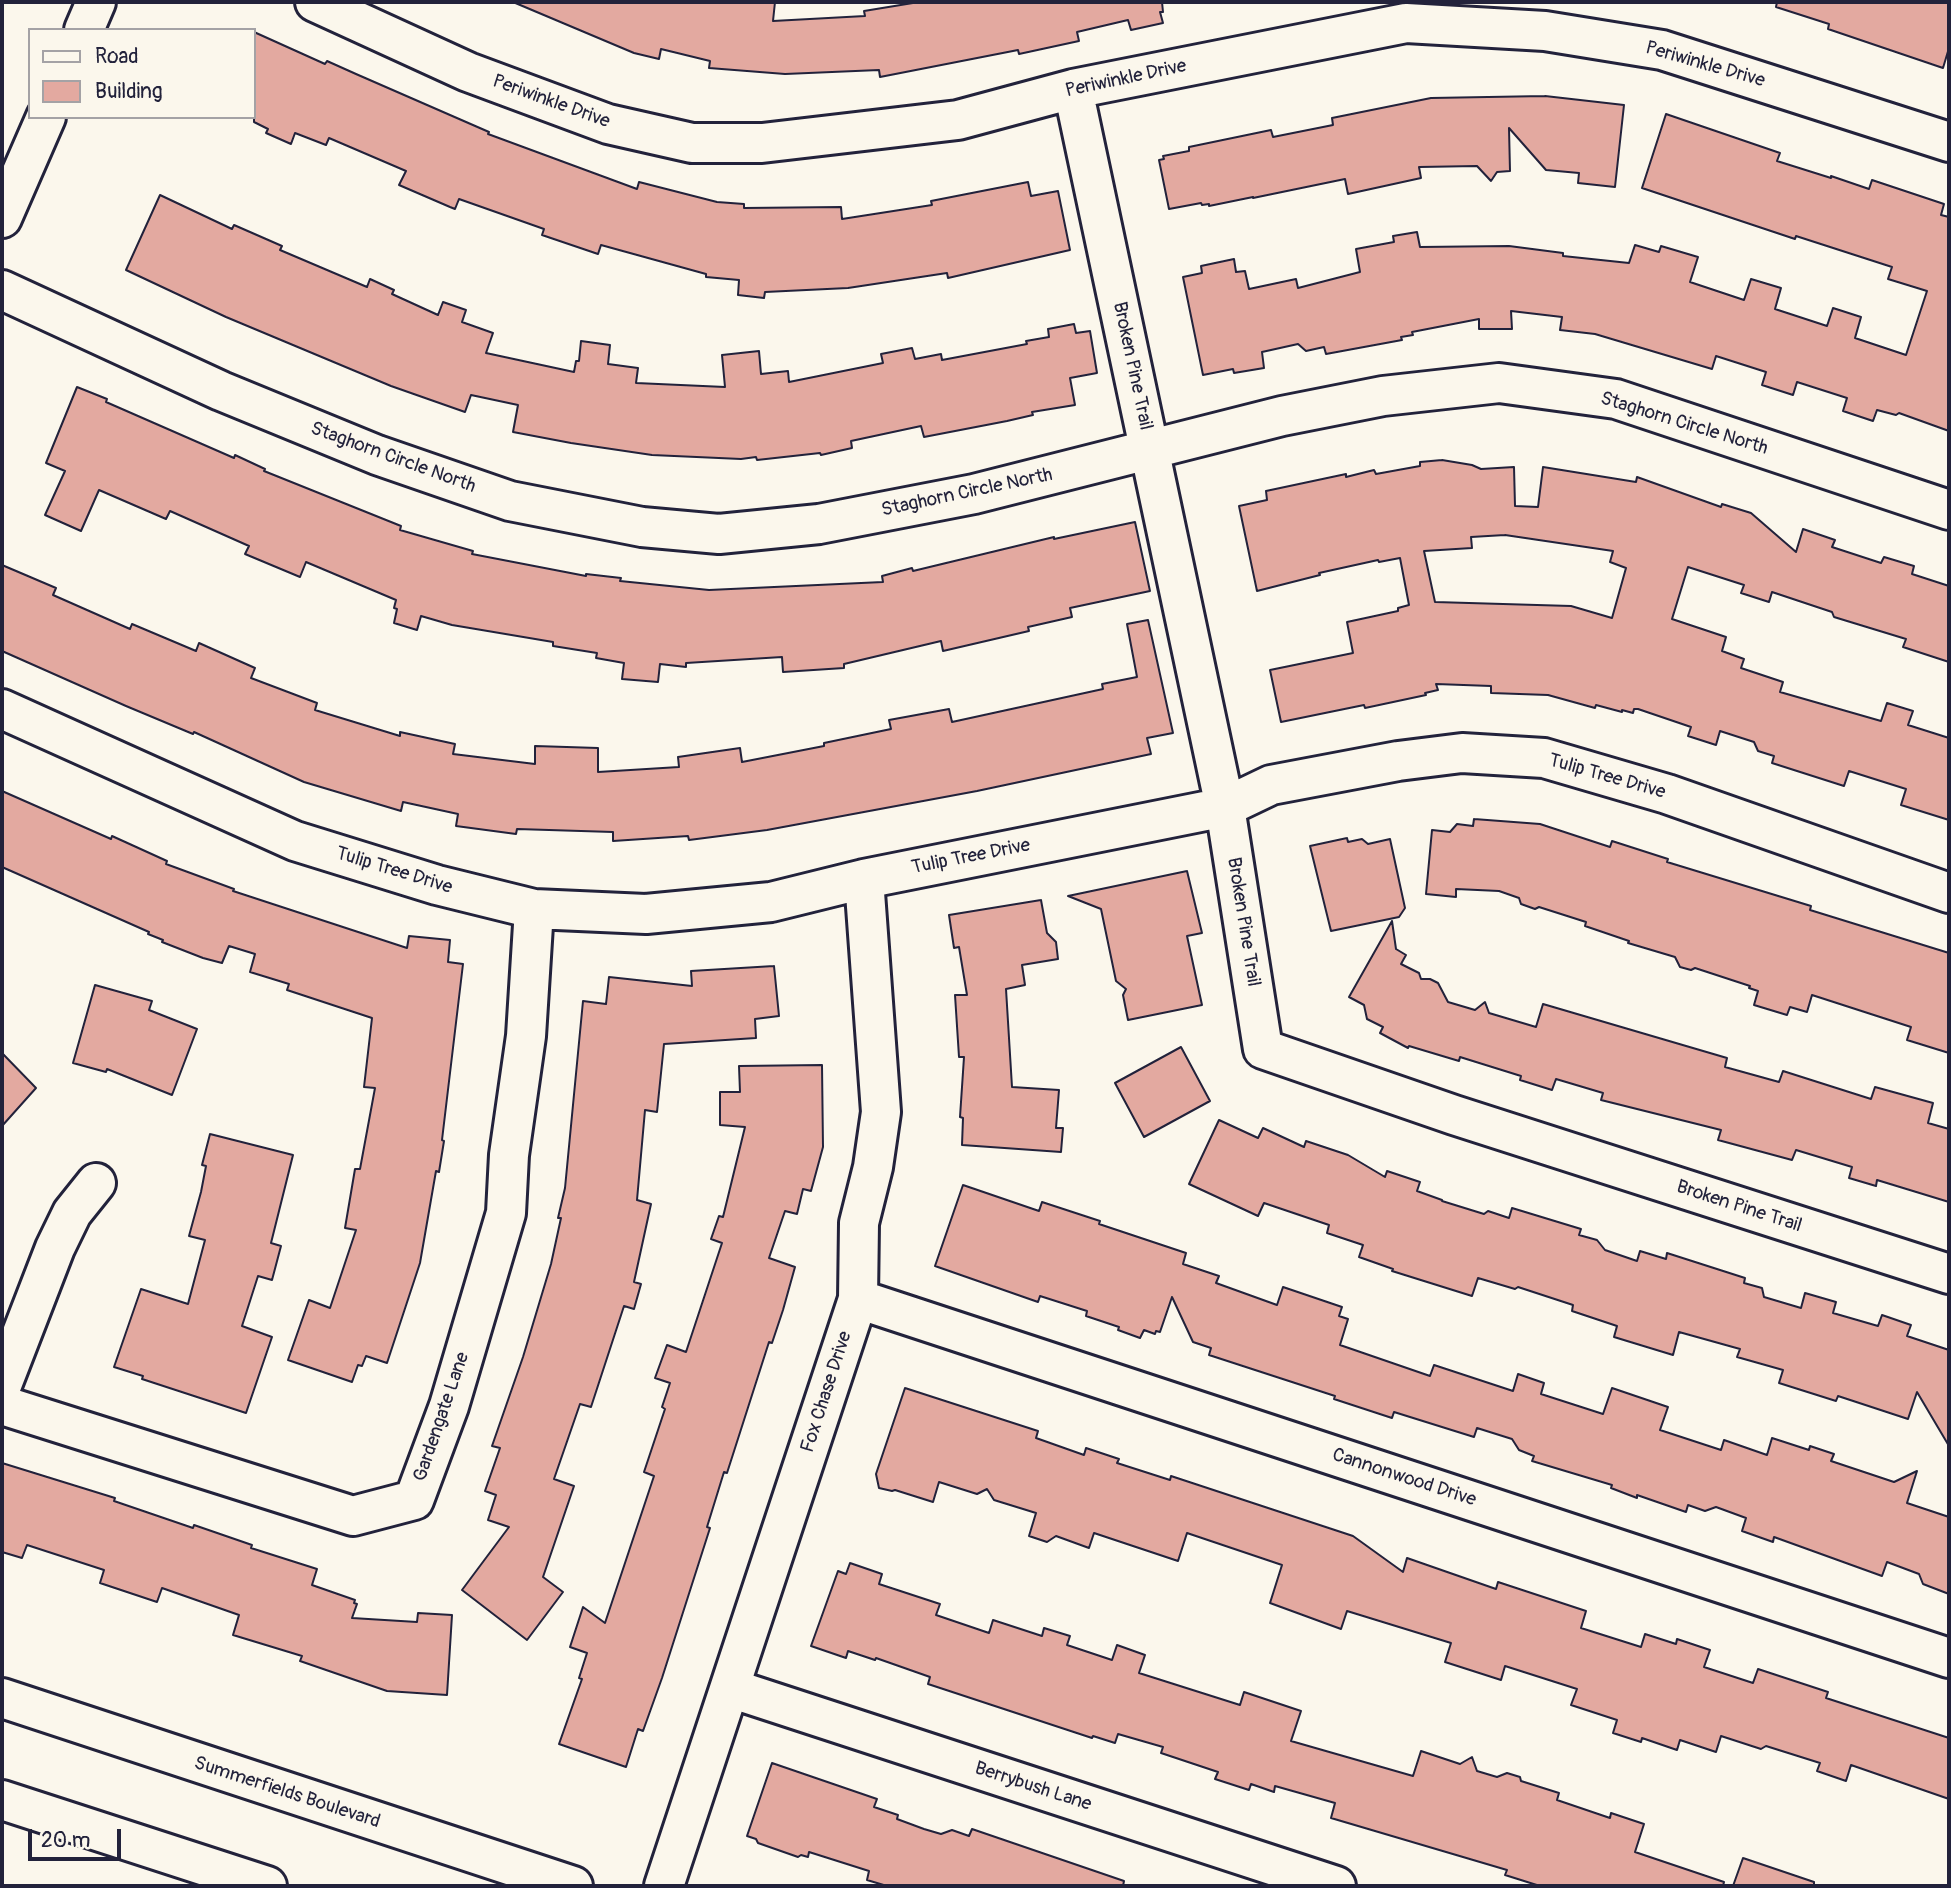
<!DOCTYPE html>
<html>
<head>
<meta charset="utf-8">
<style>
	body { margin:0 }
	#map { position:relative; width:1951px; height:1888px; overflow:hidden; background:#fbf7ec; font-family:Pangolin,sans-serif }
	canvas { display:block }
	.frame { position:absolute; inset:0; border:4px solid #22223b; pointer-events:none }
	.legend { position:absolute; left:28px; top:28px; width:228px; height:91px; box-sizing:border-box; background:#fbf7ec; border:2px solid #a4a2a5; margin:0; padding:9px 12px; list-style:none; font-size:21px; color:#22223b }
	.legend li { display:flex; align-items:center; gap:14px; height:35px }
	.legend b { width:35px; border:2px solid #a4a2a5 }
	.scale { position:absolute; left:28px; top:1829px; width:93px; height:32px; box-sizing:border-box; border:4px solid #22223b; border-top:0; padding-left:9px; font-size:21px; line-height:24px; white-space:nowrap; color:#22223b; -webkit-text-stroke:5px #fbf7ec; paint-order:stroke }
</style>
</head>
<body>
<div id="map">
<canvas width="1951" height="1888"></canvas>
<div class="frame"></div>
<ul class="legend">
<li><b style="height:9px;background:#fbf7ec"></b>Road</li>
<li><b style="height:19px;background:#e3a9a0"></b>Building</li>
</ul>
<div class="scale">20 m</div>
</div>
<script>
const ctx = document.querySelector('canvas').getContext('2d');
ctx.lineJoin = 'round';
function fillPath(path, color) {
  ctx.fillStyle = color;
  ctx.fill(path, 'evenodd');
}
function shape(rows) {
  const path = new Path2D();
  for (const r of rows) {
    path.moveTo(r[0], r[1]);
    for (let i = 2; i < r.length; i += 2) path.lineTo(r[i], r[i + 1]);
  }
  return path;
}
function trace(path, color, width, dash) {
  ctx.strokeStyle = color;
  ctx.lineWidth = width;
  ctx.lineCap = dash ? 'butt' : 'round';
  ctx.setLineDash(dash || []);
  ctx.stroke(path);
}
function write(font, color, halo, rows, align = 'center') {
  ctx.font = font + ' Pangolin,sans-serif';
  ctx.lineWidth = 5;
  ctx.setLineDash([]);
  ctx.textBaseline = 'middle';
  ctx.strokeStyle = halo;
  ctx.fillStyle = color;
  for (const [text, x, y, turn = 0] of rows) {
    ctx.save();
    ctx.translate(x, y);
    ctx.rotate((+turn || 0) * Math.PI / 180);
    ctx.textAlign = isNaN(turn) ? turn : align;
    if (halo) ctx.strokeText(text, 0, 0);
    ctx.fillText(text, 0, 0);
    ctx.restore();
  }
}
const building = shape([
	[513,2,775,2,773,21,865,16,864,11,919,2,1162,2,1163,12,1160,12,1163,23,1131,30,1128,20,1077,32,1079,41,1019,54,1018,50,880,77,879,70,785,74,709,68,710,61,661,49,659,59,634,53,513,2],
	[1777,2,1949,2,1949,48,1943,68,1828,29,1829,24,1776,7,1777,2],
	[254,32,325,64,327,61,356,74,489,132,488,134,637,189,639,182,717,202,744,204,744,208,841,207,842,219,932,205,931,201,1028,182,1031,196,1058,191,1070,250,948,278,947,273,848,288,765,292,764,298,738,295,739,280,706,277,706,274,601,245,598,254,542,235,544,229,459,199,455,209,450,207,399,185,406,171,329,138,326,145,295,133,291,144,266,133,268,129,254,122,254,32],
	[1545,96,1624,105,1615,187,1578,183,1579,173,1546,170,1509,128,1510,171,1497,172,1491,181,1477,166,1419,167,1421,178,1348,194,1345,179,1253,198,1253,197,1209,206,1209,204,1202,205,1201,203,1169,209,1159,160,1164,159,1163,156,1189,151,1189,147,1271,130,1273,137,1333,125,1332,118,1431,98,1545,96],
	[1666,114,1780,153,1777,161,1831,178,1831,176,1869,189,1872,180,1944,204,1941,215,1949,217,1949,431,1899,413,1896,415,1877,410,1873,421,1843,411,1847,398,1797,382,1793,395,1762,385,1766,372,1716,356,1712,369,1595,334,1560,330,1562,317,1511,311,1512,329,1479,329,1479,319,1412,332,1413,335,1401,337,1402,340,1326,354,1324,347,1306,351,1298,344,1262,352,1264,368,1234,373,1233,369,1203,375,1183,277,1202,273,1201,266,1234,259,1236,272,1245,271,1249,289,1296,279,1298,288,1360,272,1356,249,1394,242,1393,236,1417,232,1420,247,1509,246,1563,253,1563,256,1629,263,1635,245,1659,252,1661,246,1698,257,1690,282,1744,300,1751,279,1781,288,1775,309,1827,326,1833,308,1861,317,1855,338,1906,355,1927,291,1888,279,1892,267,1796,236,1795,239,1642,188,1666,114],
	[160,195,232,229,234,225,282,246,280,250,367,287,370,279,394,290,392,294,438,315,443,302,466,310,462,322,493,333,486,353,574,372,576,361,579,361,581,341,610,345,608,364,638,368,636,383,725,387,722,355,759,351,761,374,788,371,789,382,883,363,881,354,912,348,915,359,941,354,942,360,1027,344,1026,341,1049,337,1048,329,1074,324,1076,333,1090,331,1097,373,1070,378,1075,405,1032,412,1033,415,1007,421,924,437,921,426,851,441,852,448,821,455,820,453,757,460,756,457,741,459,652,455,571,443,513,432,518,405,471,395,465,412,391,386,226,317,126,270,160,195],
	[77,387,107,399,106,402,234,458,235,455,265,469,264,471,401,526,400,530,473,551,472,554,586,576,586,574,621,578,620,581,709,590,883,582,882,576,912,568,913,571,1054,537,1054,539,1135,522,1150,591,1070,608,1072,617,1028,627,1029,631,943,651,941,641,844,664,844,668,783,672,782,657,686,663,686,667,660,664,658,682,622,679,624,663,596,658,597,653,553,646,553,642,452,625,421,616,417,630,394,623,397,609,394,608,396,600,306,562,300,577,245,554,249,546,170,511,166,519,99,490,81,531,45,515,65,471,46,463,77,387],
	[1442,460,1472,465,1481,469,1514,467,1515,506,1538,507,1543,467,1636,482,1637,477,1721,507,1722,504,1751,513,1796,552,1803,529,1835,540,1832,547,1881,563,1884,557,1914,566,1912,574,1949,586,1949,662,1903,647,1906,639,1834,617,1832,612,1772,592,1769,602,1741,593,1744,585,1688,567,1672,619,1726,637,1722,651,1744,659,1741,668,1783,682,1780,692,1881,721,1887,703,1913,711,1908,725,1949,738,1949,820,1901,805,1906,789,1849,771,1844,786,1772,763,1774,756,1758,751,1754,742,1720,731,1716,745,1688,736,1691,727,1638,709,1634,709,1633,713,1622,710,1622,712,1596,705,1595,708,1548,695,1491,693,1491,686,1436,684,1438,690,1425,693,1426,695,1365,708,1364,705,1281,722,1270,670,1353,653,1347,622,1398,611,1398,608,1409,605,1400,558,1379,562,1378,560,1319,573,1320,575,1257,591,1239,506,1267,500,1266,491,1346,474,1346,477,1374,470,1376,474,1420,466,1420,462,1442,460],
	[1505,535,1613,551,1610,562,1626,568,1612,618,1571,606,1435,602,1424,551,1472,548,1471,537,1505,535],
	[2,565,56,588,53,595,130,629,132,624,196,651,199,643,255,668,251,678,317,703,315,710,400,736,400,732,455,744,453,754,535,764,535,746,598,748,598,772,679,767,678,757,740,748,742,762,824,746,824,743,891,729,889,720,949,709,952,722,1103,689,1102,684,1137,677,1127,624,1148,620,1173,733,1147,738,1151,754,977,791,767,830,689,840,688,836,613,841,613,832,517,829,516,834,456,826,458,814,403,802,401,811,304,782,194,732,193,734,126,706,2,651,2,565],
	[2,791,111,839,112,836,167,861,166,864,234,889,233,891,407,948,409,936,450,940,448,962,463,964,442,1140,444,1141,439,1172,436,1171,420,1263,387,1363,366,1356,362,1366,358,1365,352,1382,288,1360,309,1300,330,1308,356,1230,345,1228,355,1169,360,1169,375,1088,364,1087,372,1018,287,990,289,984,250,972,255,954,229,946,222,963,203,958,162,942,163,940,148,934,149,932,2,867,2,791],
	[1474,819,1540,824,1610,847,1612,841,1668,859,1667,862,1811,906,1810,910,1949,953,1949,1053,1907,1040,1911,1027,1812,995,1807,1012,1790,1007,1787,1015,1754,1005,1758,991,1749,988,1750,986,1695,968,1691,970,1680,967,1675,957,1628,943,1629,941,1585,926,1586,922,1539,907,1535,909,1521,904,1519,898,1499,891,1456,889,1456,897,1426,894,1432,830,1450,832,1457,824,1473,826,1474,819],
	[1347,838,1348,842,1362,839,1368,844,1390,839,1405,908,1399,917,1331,931,1310,846,1347,838],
	[1187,871,1202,933,1187,936,1202,1005,1128,1020,1123,995,1126,989,1116,981,1101,909,1068,896,1187,871],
	[1041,900,1047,933,1056,942,1058,959,1022,965,1025,985,1006,989,1012,1087,1059,1090,1056,1128,1063,1128,1061,1152,962,1145,963,1118,960,1117,964,1057,959,1057,955,995,967,995,959,947,954,948,949,915,1041,900],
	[1392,921,1396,949,1406,955,1401,964,1419,973,1421,979,1430,979,1438,983,1448,1002,1475,1010,1485,1002,1489,1013,1536,1027,1543,1004,1727,1058,1725,1067,1779,1082,1783,1071,1871,1099,1875,1087,1933,1103,1928,1123,1949,1129,1949,1202,1877,1180,1876,1186,1849,1178,1852,1167,1796,1150,1792,1160,1718,1140,1721,1130,1601,1100,1603,1093,1556,1079,1552,1090,1520,1080,1521,1076,1460,1057,1459,1061,1409,1046,1408,1048,1380,1033,1383,1027,1367,1019,1364,1005,1349,997,1392,921],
	[774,966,779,1016,755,1019,756,1038,664,1044,657,1112,645,1110,637,1200,651,1204,634,1282,641,1284,634,1309,624,1306,591,1407,580,1404,554,1479,574,1486,543,1577,563,1592,527,1640,462,1590,509,1527,488,1520,496,1495,485,1491,500,1448,492,1446,523,1357,551,1264,561,1218,558,1218,565,1188,583,1001,606,1004,609,977,692,986,691,971,774,966],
	[95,985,152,1001,149,1010,197,1029,172,1095,107,1069,106,1072,73,1063,95,985],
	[1181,1047,1210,1101,1144,1137,1115,1083,1181,1047],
	[2,1053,36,1088,2,1126,2,1053],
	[822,1065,823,1147,811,1191,803,1189,797,1214,785,1211,769,1258,795,1267,783,1310,772,1343,769,1342,727,1473,724,1472,707,1527,710,1528,662,1678,643,1731,638,1729,626,1767,559,1744,582,1679,579,1678,587,1653,570,1647,583,1607,605,1623,654,1476,644,1472,665,1409,662,1407,670,1383,655,1378,667,1345,686,1352,722,1243,711,1239,719,1216,723,1217,745,1127,720,1125,720,1092,740,1092,739,1066,822,1065],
	[1219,1120,1258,1138,1263,1128,1304,1147,1306,1141,1348,1155,1385,1177,1387,1171,1420,1182,1417,1191,1442,1200,1442,1201,1484,1214,1488,1211,1509,1218,1512,1208,1581,1229,1579,1235,1597,1240,1605,1250,1637,1261,1640,1251,1666,1259,1667,1253,1745,1278,1744,1283,1762,1288,1764,1297,1801,1308,1805,1293,1836,1302,1833,1313,1878,1326,1882,1315,1911,1325,1907,1336,1949,1350,1949,1446,1917,1392,1908,1419,1838,1396,1836,1401,1779,1383,1783,1370,1737,1357,1740,1349,1679,1332,1673,1355,1614,1337,1617,1326,1572,1311,1573,1305,1518,1287,1515,1289,1478,1278,1472,1296,1392,1271,1393,1269,1359,1257,1363,1245,1327,1233,1329,1225,1264,1203,1258,1216,1189,1184,1219,1120],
	[210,1134,293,1155,271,1243,281,1246,272,1280,258,1276,242,1326,272,1337,246,1413,142,1379,143,1376,114,1367,141,1289,188,1304,205,1240,189,1236,201,1192,206,1166,202,1165,210,1134],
	[963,1185,1039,1211,1042,1202,1100,1221,1099,1224,1186,1253,1183,1264,1219,1276,1216,1283,1277,1305,1283,1287,1342,1307,1339,1316,1348,1319,1340,1345,1430,1376,1434,1365,1513,1391,1518,1374,1544,1383,1541,1394,1603,1414,1612,1388,1668,1407,1660,1430,1721,1450,1724,1440,1767,1455,1772,1438,1809,1450,1810,1446,1834,1454,1831,1461,1894,1482,1917,1471,1907,1503,1949,1517,1949,1594,1923,1584,1919,1574,1887,1562,1882,1576,1774,1537,1773,1542,1742,1531,1746,1518,1716,1507,1705,1511,1688,1505,1686,1512,1637,1495,1637,1498,1611,1488,1612,1485,1532,1461,1534,1456,1519,1450,1512,1439,1477,1428,1474,1437,1394,1412,1392,1418,1334,1399,1335,1396,1209,1355,1211,1348,1193,1342,1172,1297,1160,1332,1156,1331,1155,1334,1144,1330,1140,1338,1118,1330,1119,1327,1086,1316,1087,1311,1040,1296,1038,1302,935,1266,963,1185],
	[905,1388,1038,1431,1036,1438,1084,1455,1086,1448,1119,1459,1117,1463,1170,1480,1171,1476,1353,1536,1403,1572,1407,1558,1496,1589,1498,1582,1586,1611,1581,1628,1641,1647,1645,1634,1676,1644,1677,1639,1710,1650,1704,1667,1753,1683,1758,1669,1828,1692,1826,1698,1949,1738,1949,1799,1851,1765,1846,1781,1817,1771,1820,1763,1766,1746,1761,1749,1721,1736,1716,1752,1680,1740,1677,1750,1642,1738,1641,1742,1613,1733,1617,1720,1571,1705,1577,1689,1505,1666,1501,1680,1445,1662,1451,1643,1347,1611,1341,1629,1270,1603,1282,1565,1187,1533,1178,1561,1094,1533,1089,1548,1056,1536,1047,1542,1029,1536,1036,1513,994,1500,987,1489,977,1494,939,1482,933,1502,895,1490,892,1491,879,1488,876,1474,905,1388],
	[2,1463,115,1498,114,1501,193,1528,194,1525,252,1545,251,1548,317,1569,312,1585,355,1600,354,1603,357,1604,352,1618,417,1622,418,1613,452,1615,447,1695,387,1691,300,1661,302,1656,233,1635,239,1615,162,1588,157,1602,100,1583,104,1570,27,1545,22,1558,2,1552,2,1463],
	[850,1563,882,1574,879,1584,940,1604,936,1615,989,1633,993,1620,1042,1636,1044,1628,1070,1636,1067,1645,1112,1660,1117,1645,1145,1655,1139,1673,1240,1705,1244,1692,1301,1711,1291,1741,1413,1776,1421,1751,1460,1764,1472,1757,1477,1771,1497,1777,1507,1773,1520,1777,1521,1781,1559,1793,1557,1800,1610,1818,1611,1813,1644,1824,1635,1852,1724,1882,1723,1886,1540,1886,1505,1875,1507,1870,1331,1818,1335,1803,1275,1786,1274,1792,1251,1784,1249,1790,1215,1779,1218,1772,1161,1753,1163,1747,1118,1734,1115,1743,1093,1736,1092,1738,928,1684,930,1677,876,1658,875,1660,848,1651,846,1658,811,1646,838,1571,846,1574,850,1563],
	[772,1763,877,1799,874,1807,898,1815,897,1819,924,1829,941,1834,952,1830,969,1836,972,1829,1124,1881,1123,1886,887,1886,867,1880,869,1871,809,1852,808,1857,801,1855,798,1857,758,1843,756,1839,747,1836,772,1763],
	[1743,1858,1814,1882,1814,1886,1733,1886,1743,1858]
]);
fillPath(building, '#e3a9a0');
trace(building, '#22223b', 2);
const minor = shape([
	[315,2,468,72,608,124,692,143,762,143,958,120,1073,89,1406,23,1545,31,1662,50,1949,142],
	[84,30,96,2],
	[1073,89,1225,807,1263,1049,1454,1115,1949,1274],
	[2,218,46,117],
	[2,290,221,391,377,455,510,501,642,527,719,534,819,524,974,494,1282,416,1383,396,1499,383,1616,399,1949,510],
	[2,709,295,841,437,885,534,909,646,914,771,902,864,879,1225,807,1271,785,1398,761,1462,753,1544,758,1667,794,1949,893],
	[858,1299,1949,1658],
	[2,1385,55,1248,72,1213,96,1183],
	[2,1405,353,1516,414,1500,449,1406,506,1213,509,1155,526,1036,534,909],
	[730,1688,1336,1886],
	[2,1698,573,1886],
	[2,1800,267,1886],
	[664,1886,858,1299,859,1223,873,1167,881,1112,864,879]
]);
trace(minor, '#22223b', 44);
trace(minor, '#fbf7ec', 38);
write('19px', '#22223b', '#fbf7ec', [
	["Periwinkle Drive",1705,65,16],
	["Periwinkle Drive",1126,79,-12],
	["Periwinkle Drive",551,102,20],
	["Broken Pine Trail",1132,366,78],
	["Staghorn Circle North",1684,424,17],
	["Staghorn Circle North",393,458,20],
	["Staghorn Circle North",967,493,-12],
	["Tulip Tree Drive",1607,777,16],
	["Tulip Tree Drive",971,857,-11],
	["Tulip Tree Drive",394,871,17],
	["Broken Pine Trail",1243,922,81],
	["Broken Pine Trail",1739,1207,18],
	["Fox Chase Drive",827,1392,-72],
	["Gardengate Lane",442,1417,-71],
	["Cannonwood Drive",1404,1478,18],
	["Berrybush Lane",1033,1787,18],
	["Summerfields Boulevard",287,1793,18]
]);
</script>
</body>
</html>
